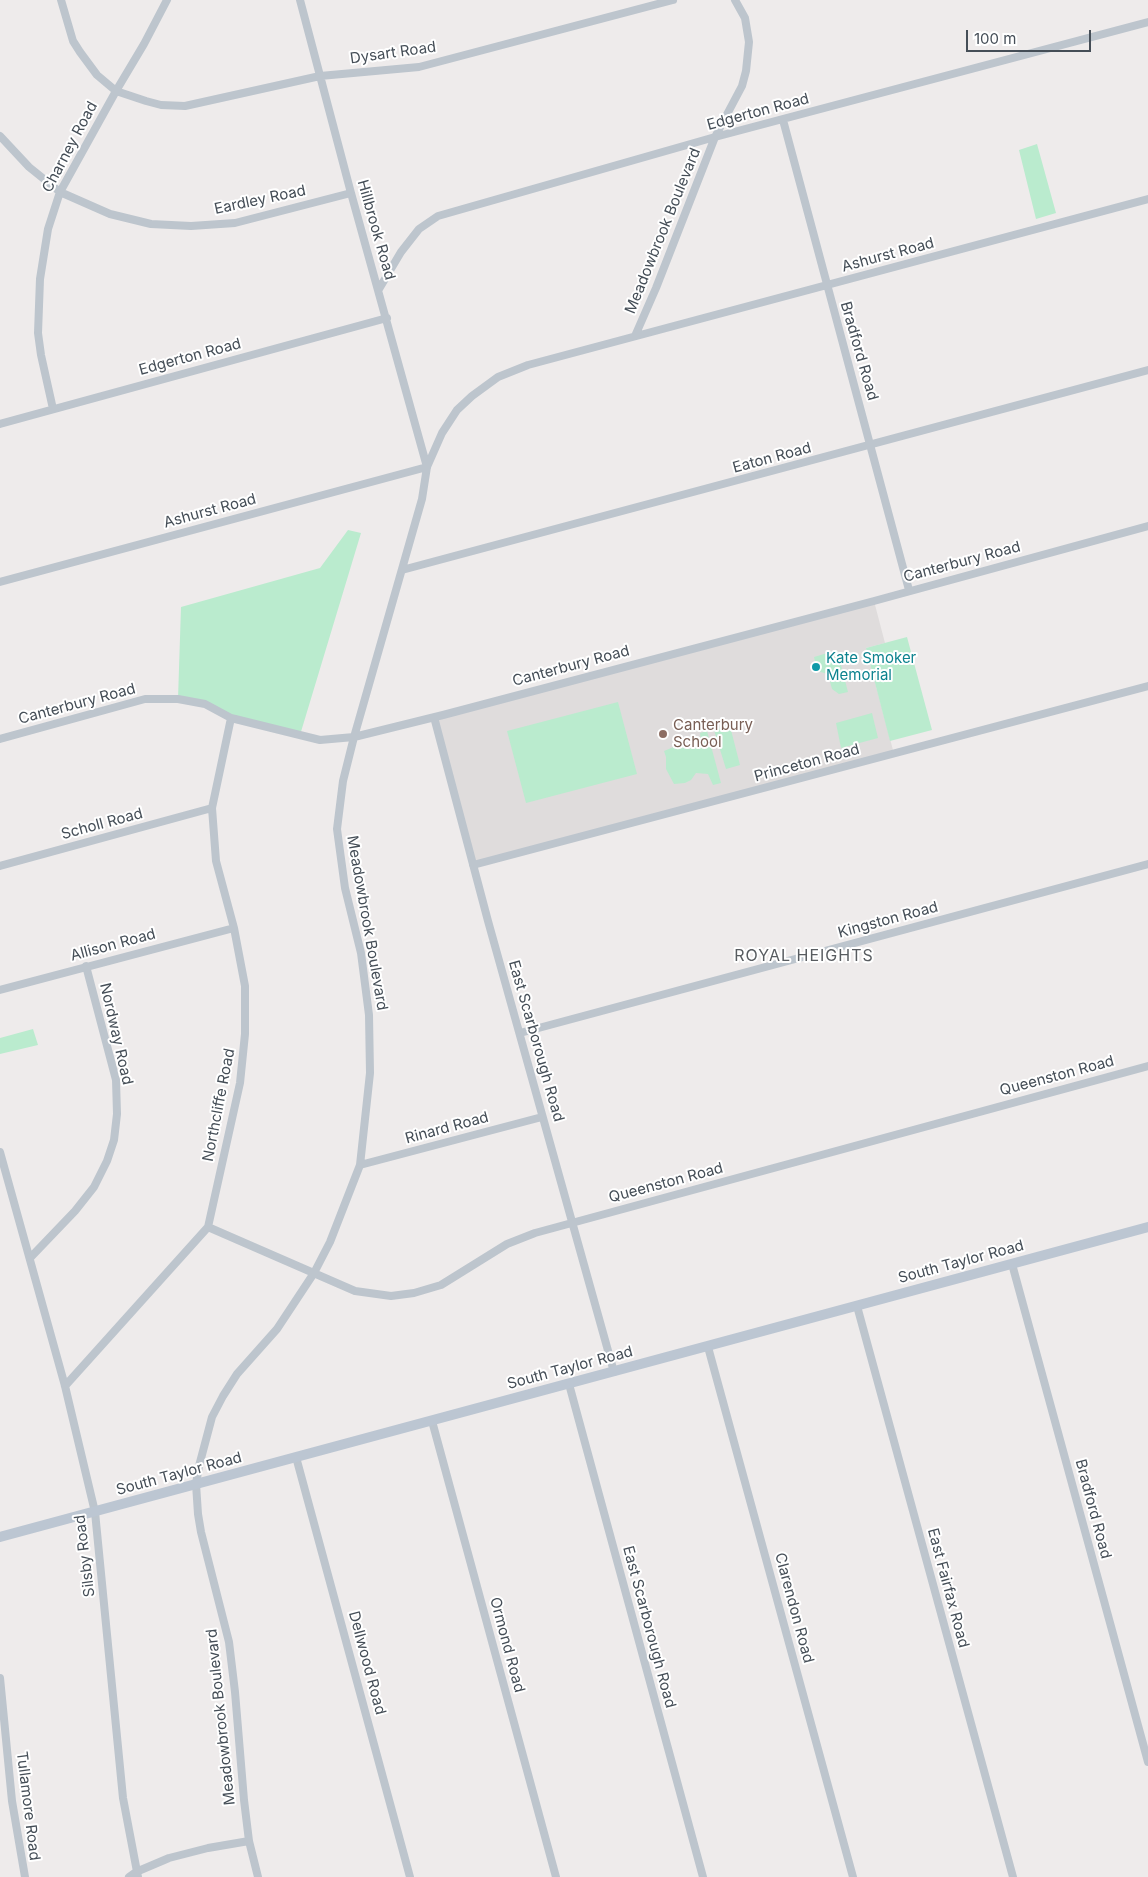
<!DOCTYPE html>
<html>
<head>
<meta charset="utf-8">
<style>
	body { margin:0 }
	#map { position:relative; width:1148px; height:1877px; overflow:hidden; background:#eeebeb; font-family:Inter,sans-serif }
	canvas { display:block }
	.scale { position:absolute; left:966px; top:30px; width:125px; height:22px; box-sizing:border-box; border:2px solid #454e57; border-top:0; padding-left:6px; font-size:15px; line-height:18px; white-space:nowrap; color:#454e57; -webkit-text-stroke:4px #fff; paint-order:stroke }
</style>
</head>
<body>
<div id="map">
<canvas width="1148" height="1877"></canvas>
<div class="scale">100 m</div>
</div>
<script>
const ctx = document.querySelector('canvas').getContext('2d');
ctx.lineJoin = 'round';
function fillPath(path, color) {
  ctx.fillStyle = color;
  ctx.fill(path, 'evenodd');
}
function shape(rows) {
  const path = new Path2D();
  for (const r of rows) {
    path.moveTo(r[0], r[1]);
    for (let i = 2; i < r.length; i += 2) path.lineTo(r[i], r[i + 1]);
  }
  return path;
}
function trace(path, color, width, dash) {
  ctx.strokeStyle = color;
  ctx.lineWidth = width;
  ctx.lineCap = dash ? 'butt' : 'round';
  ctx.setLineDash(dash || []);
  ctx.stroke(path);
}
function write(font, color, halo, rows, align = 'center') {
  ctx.font = font + ' Inter,sans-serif';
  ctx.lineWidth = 4;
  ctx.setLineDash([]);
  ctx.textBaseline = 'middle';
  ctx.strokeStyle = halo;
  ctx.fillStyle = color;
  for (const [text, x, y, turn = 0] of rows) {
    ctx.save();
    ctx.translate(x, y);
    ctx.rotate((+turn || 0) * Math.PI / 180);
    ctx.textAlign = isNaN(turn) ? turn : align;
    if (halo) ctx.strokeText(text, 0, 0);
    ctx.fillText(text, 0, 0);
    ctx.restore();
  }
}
fillPath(shape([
	[874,601,885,643,866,648,894,754,473,865,434,717]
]), '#dfdcdc');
fillPath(shape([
	[1037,144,1056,213,1036,219,1019,150],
	[348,530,361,533,300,735,231,718,205,704,178,699,181,607,320,568],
	[907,637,932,730,890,741,866,648],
	[837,650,848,692,839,694,832,689,828,674,817,671,814,657],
	[618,702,637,774,526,803,507,731],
	[872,713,878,738,841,748,836,723],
	[730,726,740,765,726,769,714,730],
	[707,731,721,783,713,785,708,774,696,773,691,780,685,783,674,784,666,769,666,757,664,751,676,746,689,749,701,742,700,733],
	[33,1029,38,1045,0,1054,0,1038]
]), '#baebce');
trace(shape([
	[61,0,73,41,80,52,97,75,116,91,146,101,161,105,185,106,320,76,419,67,673,0],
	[300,0,351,193,427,467],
	[783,120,909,590],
	[0,136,29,167,60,192,110,214,151,224,191,226,235,223,351,193],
	[379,289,401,252,419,229,438,216,715,137,1148,22],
	[635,336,656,288,715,137,742,86,746,71,749,42,745,18,735,0],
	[53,409,41,355,38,333,40,279,48,229,60,192,116,91,144,44,167,0],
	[0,424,387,318],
	[402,570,1148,370],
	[0,582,427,467],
	[434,717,488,921,614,1372],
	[0,739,145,699,178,699,205,704,231,718,320,740,354,737,443,715,874,601,1148,526],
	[473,865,1148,686],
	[0,866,212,808],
	[0,990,234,928],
	[520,1033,1148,864],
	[0,1152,65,1386,95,1512,123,1798,138,1877],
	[360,1165,542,1117],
	[208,1227,355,1291,391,1296,414,1293,441,1285,507,1244,535,1233,1148,1066],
	[30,1258,75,1211,94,1187,107,1161,114,1140,117,1114,116,1080,86,966],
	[1012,1264,1148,1762],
	[857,1306,1013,1877],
	[708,1347,853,1877],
	[569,1384,703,1877],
	[65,1386,208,1227,240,1083,245,1034,245,986,234,928,216,861,212,808,231,718],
	[432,1421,556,1877],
	[296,1457,410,1877],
	[0,1678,12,1801,25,1877],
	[129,1877,136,1872,169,1858,208,1848,249,1841],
	[258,1877,249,1841,244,1800,235,1692,229,1642,201,1532,198,1514,196,1484,199,1466,212,1417,223,1396,237,1374,277,1329,314,1273,330,1242,360,1165,370,1073,369,1015,361,953,345,888,337,829,343,781,354,737,422,499,427,467,442,433,457,410,472,396,498,377,528,365,1148,199]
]), '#bdc5cd', 8);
trace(shape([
	[0,1537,1148,1227]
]), '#bcc6d2', 10);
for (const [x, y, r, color] of [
	[816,667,5,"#0f9aa8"],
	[663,734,5,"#8d6e63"]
]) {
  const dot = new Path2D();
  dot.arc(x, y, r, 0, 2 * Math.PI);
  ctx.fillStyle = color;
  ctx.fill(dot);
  trace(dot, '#fff', 2);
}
write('15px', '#454e57', '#fff', [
	["Dysart Road",393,53,-8],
	["Edgerton Road",758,112,-15],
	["Charney Road",70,147,-62],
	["Eardley Road",260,200,-12],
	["Hillbrook Road",376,230,74],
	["Meadowbrook Boulevard",663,231,-68],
	["Ashurst Road",888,255,-15],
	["Bradford Road",859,351,74],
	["Edgerton Road",190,357,-15],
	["Eaton Road",772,458,-15],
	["Ashurst Road",210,511,-15],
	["Canterbury Road",962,562,-15],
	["Canterbury Road",571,666,-15],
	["Canterbury Road",77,704,-15],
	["Princeton Road",807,763,-15],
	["Scholl Road",102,824,-15],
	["Kingston Road",888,920,-15],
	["Meadowbrook Boulevard",367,923,80],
	["Allison Road",113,945,-15],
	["Nordway Road",116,1034,77],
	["East Scarborough Road",536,1041,74],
	["Queenston Road",1057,1076,-15],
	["Northcliffe Road",219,1105,-79],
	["Rinard Road",447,1128,-15],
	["Queenston Road",666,1183,-15],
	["South Taylor Road",961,1262,-15],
	["South Taylor Road",570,1368,-15],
	["South Taylor Road",179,1474,-15],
	["Bradford Road",1093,1509,75],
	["Silsby Road",85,1556,-97],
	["East Fairfax Road",948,1588,75],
	["Clarendon Road",794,1608,75],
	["East Scarborough Road",649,1627,75],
	["Ormond Road",507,1645,75],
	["Dellwood Road",367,1663,75],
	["Meadowbrook Boulevard",221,1717,-96],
	["Tullamore Road",28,1806,83]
]);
write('15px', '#0d838f', '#fff', [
	["Kate Smoker",826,658],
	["Memorial",826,675]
], 'left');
write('15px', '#785e54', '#fff', [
	["Canterbury",673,725],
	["School",673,742]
], 'left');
ctx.letterSpacing = '1px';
write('16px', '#585c60', '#fff', [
	["ROYAL HEIGHTS",804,956]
]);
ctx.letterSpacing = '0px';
</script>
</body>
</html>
